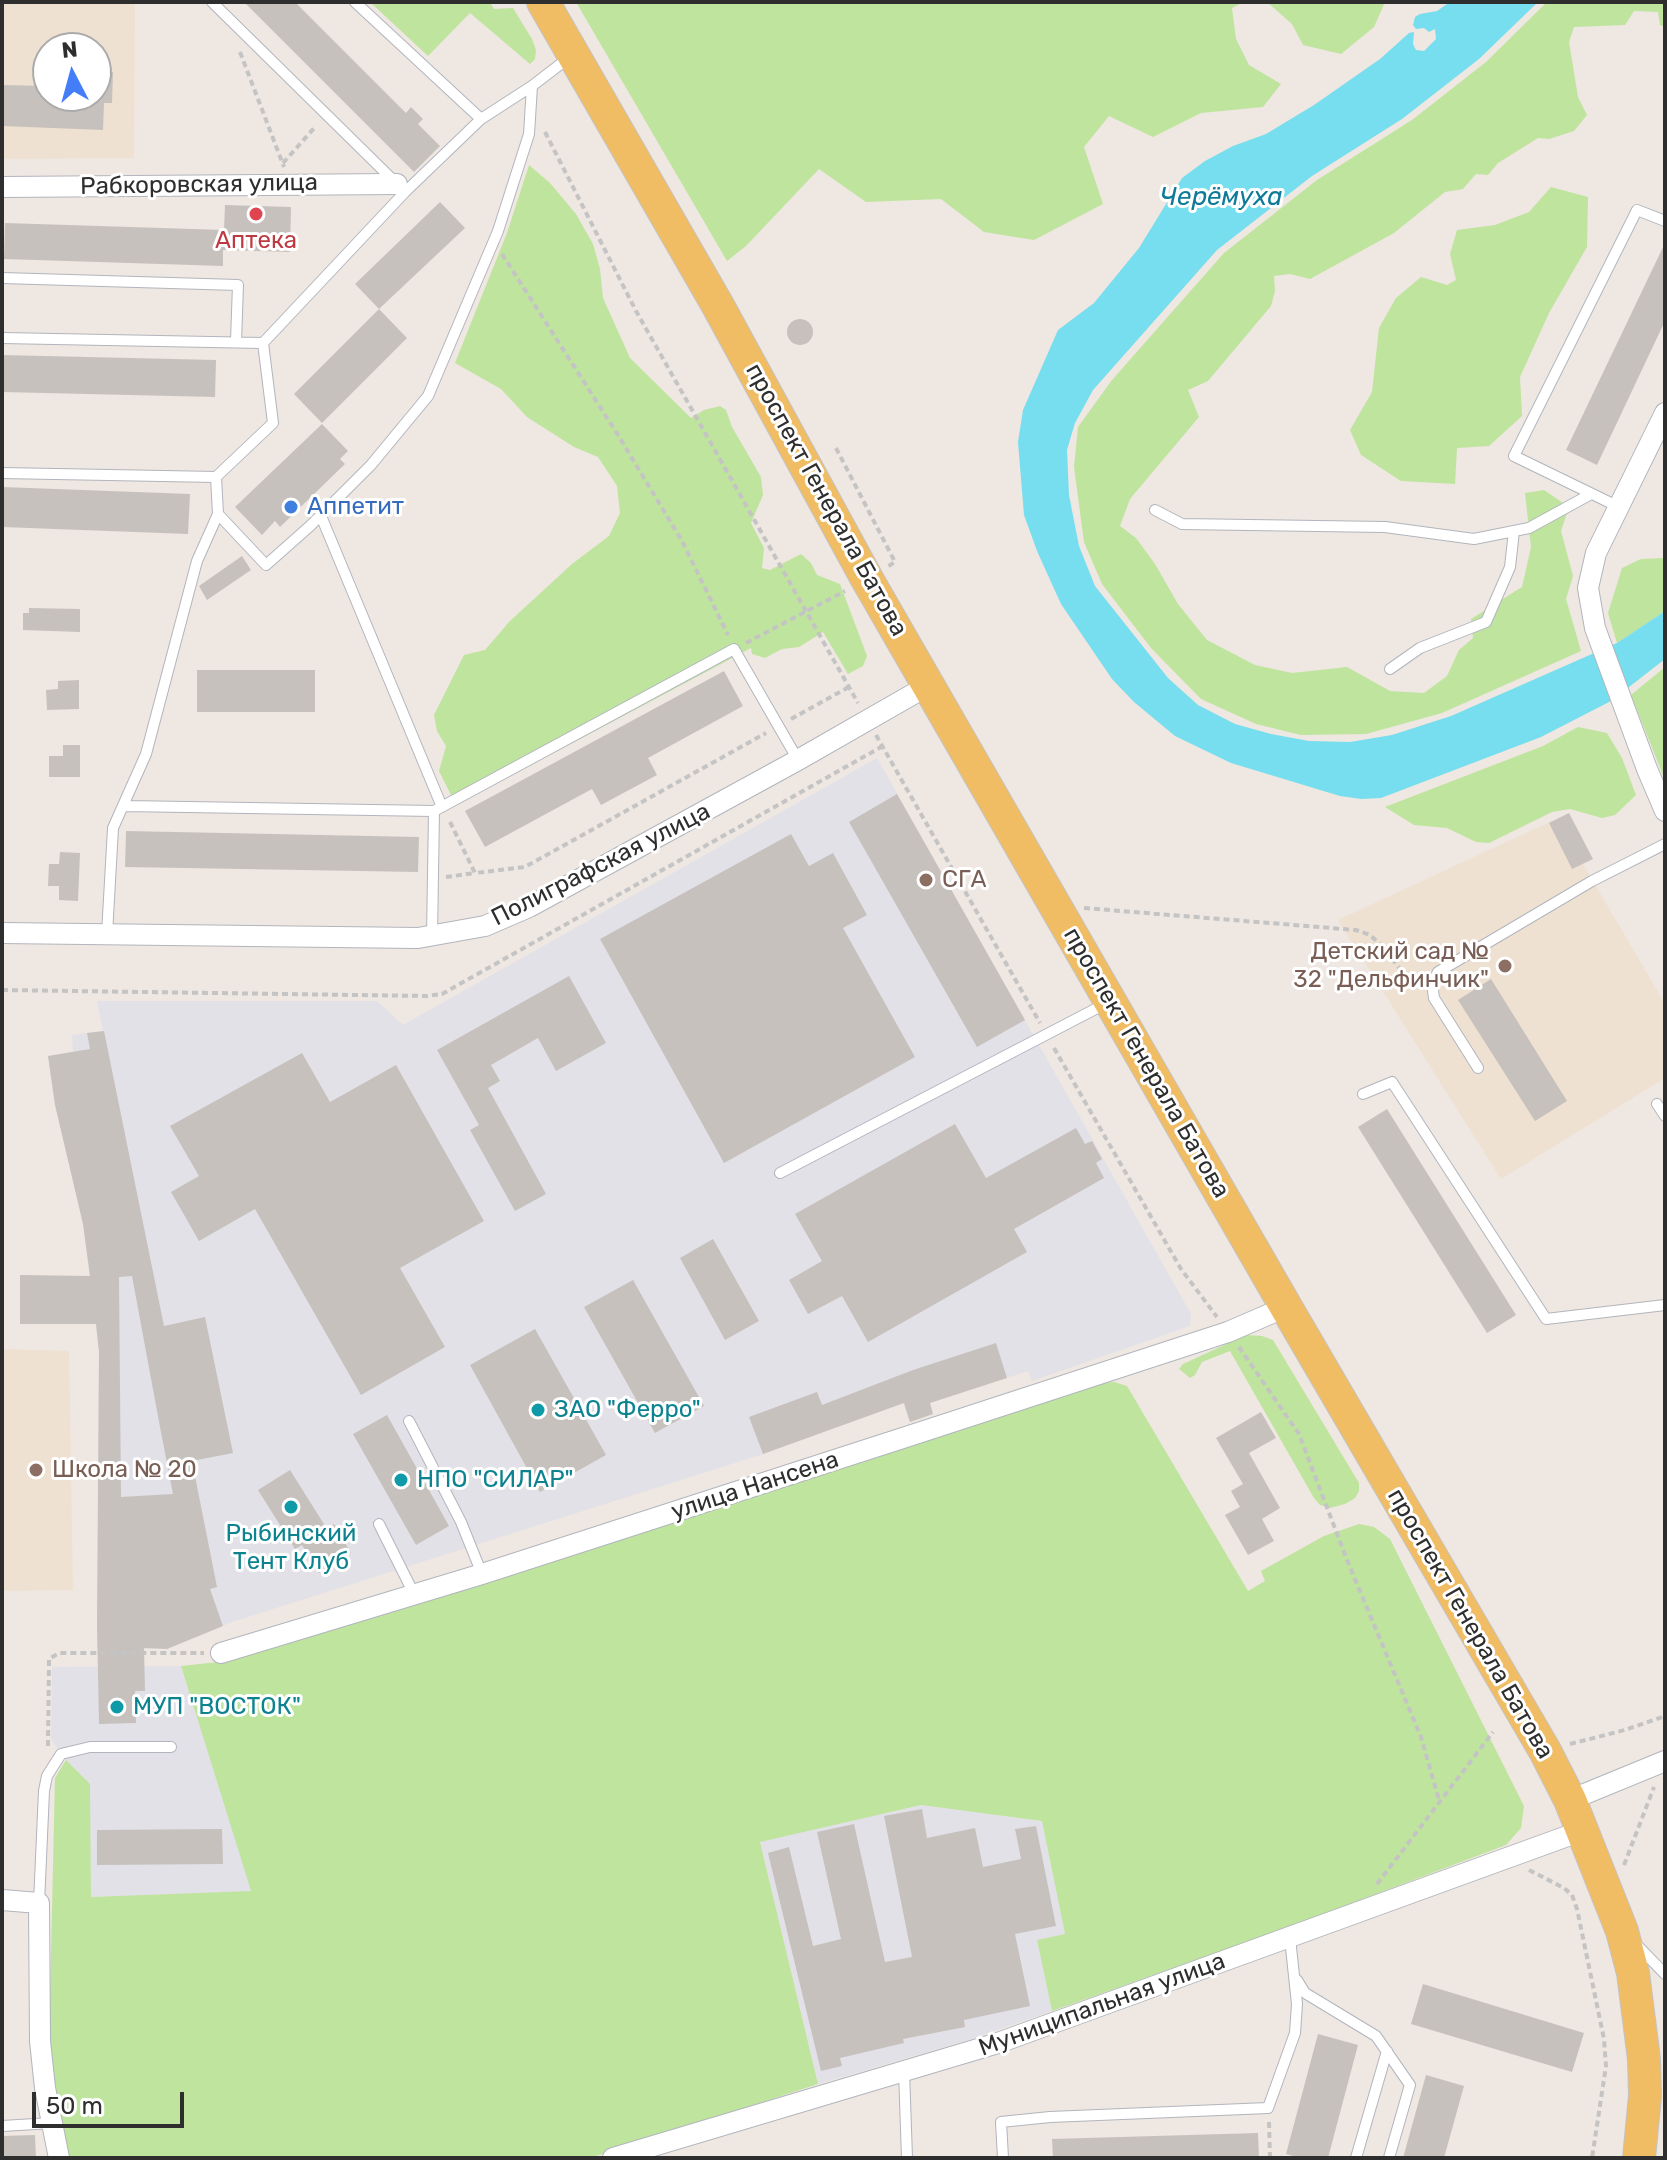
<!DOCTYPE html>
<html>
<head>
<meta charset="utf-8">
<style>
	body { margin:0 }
	#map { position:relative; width:1667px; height:2160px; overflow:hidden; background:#efe7e1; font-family:Rubik,sans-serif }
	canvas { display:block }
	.frame { position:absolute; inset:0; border:4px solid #2e2e2e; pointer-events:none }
	.north { position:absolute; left:32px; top:32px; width:80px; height:80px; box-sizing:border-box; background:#fff; border:2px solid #ababab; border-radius:50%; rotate:354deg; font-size:22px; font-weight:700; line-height:32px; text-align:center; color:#2e2e2e }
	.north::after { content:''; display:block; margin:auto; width:28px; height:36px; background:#447df8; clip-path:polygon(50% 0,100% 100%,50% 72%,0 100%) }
	.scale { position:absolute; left:32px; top:2092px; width:152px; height:36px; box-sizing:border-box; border:4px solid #2e2e2e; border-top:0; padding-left:10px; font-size:24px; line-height:28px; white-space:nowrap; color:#2e2e2e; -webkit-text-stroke:6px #fff; paint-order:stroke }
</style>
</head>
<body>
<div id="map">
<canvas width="1667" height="2160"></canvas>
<div class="frame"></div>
<div class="north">N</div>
<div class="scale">50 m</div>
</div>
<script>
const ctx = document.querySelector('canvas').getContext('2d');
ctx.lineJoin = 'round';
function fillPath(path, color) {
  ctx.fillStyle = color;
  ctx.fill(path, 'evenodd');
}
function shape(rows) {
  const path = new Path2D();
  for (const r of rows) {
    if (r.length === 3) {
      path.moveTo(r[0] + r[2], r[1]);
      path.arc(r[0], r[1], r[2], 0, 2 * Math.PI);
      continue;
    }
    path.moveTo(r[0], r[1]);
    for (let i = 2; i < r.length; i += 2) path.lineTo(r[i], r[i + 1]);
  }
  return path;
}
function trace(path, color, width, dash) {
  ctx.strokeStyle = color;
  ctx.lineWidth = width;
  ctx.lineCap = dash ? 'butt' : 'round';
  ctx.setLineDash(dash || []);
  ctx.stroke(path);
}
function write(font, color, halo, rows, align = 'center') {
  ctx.font = font + ' Rubik,sans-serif';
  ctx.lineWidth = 6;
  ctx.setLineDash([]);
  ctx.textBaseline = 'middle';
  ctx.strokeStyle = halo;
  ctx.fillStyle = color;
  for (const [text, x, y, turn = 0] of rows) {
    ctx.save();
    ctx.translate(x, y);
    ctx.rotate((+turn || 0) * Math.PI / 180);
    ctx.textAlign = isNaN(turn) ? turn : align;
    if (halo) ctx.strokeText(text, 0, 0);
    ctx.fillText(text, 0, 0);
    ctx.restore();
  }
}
fillPath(shape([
	[877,758,1191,1314,1190,1326,1032,1381,1028,1371,930,1403,933,1414,910,1422,903,1403,763,1454,232,1622,167,1649,97,1648,99,1352,83,1224,55,1105,48,1056,73,1052,72,1035,103,1031,97,1001,377,1001,403,1025],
	[181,1666,252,1892,90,1897,90,1784,66,1760,51,1739,52,1667],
	[921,1805,1042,1821,1065,1934,1037,1940,1052,2011,968,2040,818,2084,760,1841]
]), '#e2e1e8');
fillPath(shape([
	[2,2,135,2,134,158,2,159],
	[48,48,96,48,96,96,48,96],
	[1569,813,1593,859,1583,864,1665,1004,1665,1078,1501,1179,1338,920],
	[2,1349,69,1351,73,1590,2,1591]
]), '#efe1d1');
fillPath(shape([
	[370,2,490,2,494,9,513,8,532,39,536,50,535,59,530,64,470,13,428,56],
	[576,2,1244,2,1232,8,1236,39,1249,65,1281,84,1263,107,1201,113,1153,137,1109,116,1084,147,1103,204,1034,240,984,232,941,199,866,202,819,169,746,246,727,261],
	[1267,2,1385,2,1374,27,1341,54,1303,45,1292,24],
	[1547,2,1665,2,1665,27,1660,25,1658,12,1634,11,1625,25,1574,27,1569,42,1578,97,1587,115,1574,131,1549,139,1538,138,1498,163,1488,175,1476,174,1463,189,1445,192,1394,233,1310,279,1290,274,1274,276,1275,291,1271,306,1208,381,1188,390,1199,417,1130,499,1120,526,1136,538,1155,564,1178,604,1207,640,1255,665,1292,673,1347,667,1390,691,1424,693,1447,676,1459,650,1473,638,1471,619,1522,587,1531,547,1525,493,1544,490,1569,507,1561,531,1573,576,1566,599,1581,651,1442,713,1366,734,1301,735,1256,724,1201,699,1151,648,1102,584,1084,542,1074,467,1078,427,1112,380,1224,253,1317,180,1412,120,1486,62],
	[529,165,550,183,576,214,593,244,600,269,603,298,630,358,691,418,704,410,720,406,726,410,732,427,761,477,763,495,751,523,764,548,762,568,770,570,801,554,811,563,817,575,840,584,867,656,863,666,848,674,823,632,799,647,782,649,765,658,752,654,751,648,456,805,439,771,446,746,437,731,434,715,464,655,485,650,510,621,572,564,609,536,620,513,617,486,598,457,574,447,527,417,501,389,455,363,507,233],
	[1551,187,1588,197,1587,247,1549,313,1520,377,1522,416,1489,446,1457,448,1455,484,1401,481,1361,455,1350,430,1372,392,1379,328,1396,298,1421,277,1447,285,1456,280,1450,254,1457,230,1495,225,1529,212],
	[1665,558,1665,611,1617,643,1608,613,1622,568,1641,559],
	[1665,667,1665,780,1631,695],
	[1578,727,1607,733,1622,758,1636,795,1615,815,1602,818,1570,809,1552,812,1489,843,1476,842,1447,828,1414,825,1385,807,1543,746],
	[1246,1335,1262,1336,1273,1340,1359,1483,1359,1491,1355,1498,1345,1504,1330,1508,1320,1505,1314,1498,1230,1351,1202,1362,1195,1375,1190,1378,1179,1369,1183,1364],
	[1114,1382,1127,1386,1248,1591,1265,1581,1261,1571,1324,1536,1359,1524,1374,1527,1390,1539,1524,1806,1521,1828,1506,1845,1286,1928,1052,2011,1037,1940,1065,1934,1042,1821,921,1805,760,1842,818,2084,590,2158,65,2158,53,2088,49,2041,55,1778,66,1760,90,1784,91,1897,251,1891,181,1666,218,1662,1092,1384]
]), '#bfe49e');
fillPath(shape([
	[1450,2,1538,2,1479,59,1402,119,1312,176,1217,250,1093,390,1075,423,1067,450,1069,495,1079,546,1095,586,1168,678,1198,705,1235,724,1271,734,1309,741,1350,742,1392,735,1451,716,1617,643,1665,611,1665,659,1611,701,1541,737,1381,798,1361,799,1340,796,1231,763,1175,736,1134,702,1112,679,1061,604,1037,551,1024,515,1018,442,1023,410,1058,330,1094,303,1139,248,1182,178,1205,161,1233,146,1266,134,1314,105,1380,59,1409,33,1414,32,1413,44,1416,50,1424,51,1436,39,1435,29,1429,32,1424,28,1416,29,1413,25,1415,17,1420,14,1437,11]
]), '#76deee');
fillPath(shape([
	[244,2,295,2,406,113,411,107,423,119,418,124,440,146,414,172],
	[96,72,113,72,112,103,104,103,103,130,2,126,2,85,48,86,48,96,96,96],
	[440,202,465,228,379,309,355,284],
	[225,205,291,207,290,252,223,250,223,266,4,259,5,223,224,230],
	[1665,243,1665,321,1597,465,1566,450],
	[379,309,407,338,322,423,294,394],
	[800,332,13],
	[2,355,216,360,215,397,2,392],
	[322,424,348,451,340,459,345,464,280,527,275,521,262,535,235,507],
	[2,487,190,494,188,534,2,527],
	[242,556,251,570,207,600,199,586],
	[29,608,80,609,80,632,23,630,23,613,29,613],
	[197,670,315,670,315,712,197,712],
	[724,671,743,706,648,758,657,775,601,805,592,789,485,847,465,811],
	[79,680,79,709,47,710,46,690,58,689,58,681],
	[63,745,80,745,80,777,49,777,49,756,63,756],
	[897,794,1025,1020,977,1047,849,822],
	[1569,813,1593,859,1572,869,1549,823],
	[126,831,419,837,418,872,125,867],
	[791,834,809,866,833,853,867,915,843,928,915,1057,724,1163,600,939],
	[60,852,80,853,78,901,59,900,59,886,48,886,49,864,59,864],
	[569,976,606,1043,556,1071,538,1038,491,1065,500,1081,488,1088,546,1194,515,1211,470,1130,479,1125,437,1050],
	[1491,979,1567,1101,1535,1121,1458,1000],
	[104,1031,164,1326,205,1317,233,1453,192,1461,217,1587,210,1589,223,1626,167,1649,144,1648,145,1691,135,1691,136,1723,99,1724,97,1625,99,1352,96,1324,20,1324,20,1275,90,1276,83,1224,55,1105,48,1056,90,1049,87,1033],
	[132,1276,160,1427,173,1494,121,1497,119,1277],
	[302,1053,330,1102,396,1065,484,1221,400,1268,445,1347,361,1395,255,1209,199,1241,171,1192,199,1176,170,1126],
	[1387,1109,1516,1315,1487,1333,1358,1127],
	[955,1124,986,1178,1076,1128,1085,1144,1092,1141,1102,1159,1096,1163,1104,1178,1014,1229,1027,1252,868,1342,842,1296,808,1314,789,1280,822,1261,795,1214],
	[713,1239,759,1321,725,1340,680,1258],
	[633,1280,704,1406,655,1433,584,1307],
	[535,1329,606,1455,540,1492,470,1365],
	[996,1343,1007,1378,930,1403,933,1414,910,1422,904,1403,763,1454,749,1417,817,1392,822,1405,913,1370],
	[1261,1412,1276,1438,1249,1453,1280,1508,1262,1519,1274,1541,1248,1555,1225,1515,1240,1507,1231,1491,1243,1484,1216,1438],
	[387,1415,449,1526,416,1545,353,1434],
	[290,1470,327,1529,334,1524,351,1553,319,1573,302,1545,295,1549,258,1490],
	[922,1809,927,1838,975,1828,983,1867,1021,1859,1015,1829,1036,1826,1056,1926,1015,1934,1030,2006,964,2020,965,2027,903,2039,904,2043,840,2058,842,2066,821,2071,768,1853,789,1847,813,1946,841,1939,817,1832,854,1824,885,1962,912,1957,884,1816],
	[222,1829,223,1864,97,1865,97,1830],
	[1423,1984,1584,2033,1572,2072,1411,2024],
	[1318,2034,1358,2045,1328,2158,1301,2158,1286,2154],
	[1426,2075,1464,2086,1444,2158,1403,2158],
	[1258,2133,1259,2158,1053,2158,1052,2139],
	[35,2135,36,2158,2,2158,2,2136]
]), '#c7c1bd');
const service = shape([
	[212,2,395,182],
	[355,2,481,119],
	[2,278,238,285,236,341],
	[2,338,263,343,405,192,481,119,532,86],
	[263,343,273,423,216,477,218,514,266,565,310,526,371,465,428,396,498,231,529,134,532,86,571,56],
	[2,473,216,477],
	[1619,507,1514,456,1637,210,1665,221],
	[1155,510,1182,524,1385,527,1474,539,1529,528,1591,494],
	[321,516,442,807],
	[1390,669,1420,648,1486,622,1510,567,1514,531],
	[125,806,434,811,432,936],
	[434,811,734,649,798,760],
	[107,934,113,828,146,754,197,561,218,514],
	[1478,1068,1434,998,1432,984,1438,972,1592,881,1665,844],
	[1363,1094,1392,1082,1546,1319,1665,1305],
	[1657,1104,1665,1116],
	[780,1173,1105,1004],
	[409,1421,461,1522,482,1574],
	[379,1524,414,1594],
	[39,1903,44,1791,47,1776,61,1754,90,1747,171,1747],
	[1636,1944,1665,1974],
	[1297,1980,1305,1993,1376,2036,1410,2085,1389,2158],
	[904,2071,907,2158],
	[2,2126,52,2123],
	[1003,2158,1001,2122,1050,2117,1268,2108,1295,2033,1297,2004,1290,1938],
	[1356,2158,1387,2051]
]);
const minor = shape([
	[2,187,397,184],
	[1665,413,1596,553,1588,588,1595,628,1647,769,1665,811],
	[2,933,418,938,485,926,529,907,798,760,929,685],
	[221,1653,482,1574,909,1436,1228,1332,1286,1307],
	[1570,1800,1665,1761],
	[2,1900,39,1903,40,2041,45,2088,59,2158],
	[613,2158,998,2043,1584,1830]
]);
const primary = shape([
	[543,2,717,304,867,579,1286,1307,1545,1751,1570,1800,1622,1931,1633,1973,1644,2059,1645,2096,1639,2158]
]);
trace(service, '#b1b5bd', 12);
trace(minor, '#b1b5bd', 22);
trace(primary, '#c4c4c4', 34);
trace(shape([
	[501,2,505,2],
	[240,52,284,167],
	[545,132,636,311,858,703],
	[283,163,316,126],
	[502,254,618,435,682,541,728,635],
	[836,448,895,562,887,567],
	[746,643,845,591],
	[791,719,849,687],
	[876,735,1040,1023],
	[450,822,475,873,525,867,766,733],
	[446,877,475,873],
	[1084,908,1356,930,1370,935,1383,947,1400,969,1418,981],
	[2,990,427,996,442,994,883,746],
	[1054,1048,1181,1269,1217,1317],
	[1239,1347,1299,1434,1347,1560,1421,1737,1439,1800],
	[1570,1744,1625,1730,1665,1716],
	[48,1746,49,1659,59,1653,204,1653],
	[1624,1865,1654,1787],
	[1529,1870,1564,1888,1572,1895,1577,1909,1604,2039,1606,2066,1592,2158],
	[1377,1884,1493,1732],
	[1269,2122,1270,2158]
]), '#c4c4c4', 4, [6, 4]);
trace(service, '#fff', 10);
trace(minor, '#fff', 20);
trace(primary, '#f0bd64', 32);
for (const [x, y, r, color] of [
	[256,214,8,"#e0444e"],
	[291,507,8,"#3f7fe0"],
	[926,880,8,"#8d6e63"],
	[1505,966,8,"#8d6e63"],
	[538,1410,8,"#0f9aa8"],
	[36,1470,8,"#8d6e63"],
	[401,1480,8,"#0f9aa8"],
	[291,1507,8,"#0f9aa8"],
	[117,1707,8,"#0f9aa8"]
]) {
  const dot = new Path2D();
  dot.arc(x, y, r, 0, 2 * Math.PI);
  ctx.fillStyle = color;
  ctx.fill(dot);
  trace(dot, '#fff', 3);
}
write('24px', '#2e2e2e', '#fff', [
	["Рабкоровская улица",199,185,-1],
	["проспект Генерала Батова",826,500,61],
	["Полиграфская улица",601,865,-27],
	["проспект Генерала Батова",1146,1063,60],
	["улица Нансена",755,1486,-18],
	["проспект Генерала Батова",1470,1624,60],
	["Муниципальная улица",1102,2005,-20]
]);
write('24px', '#be3a42', '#fff', [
	["Аптека",256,241]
]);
write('24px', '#366cbe', '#fff', [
	["Аппетит",307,507]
], 'left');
write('24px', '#785e54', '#fff', [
	["СГА",942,880],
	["Детский сад №",1489,952,"right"],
	["32 \"Дельфинчик\"",1489,980,"right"],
	["Школа № 20",52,1470]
], 'left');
write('24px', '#0d838f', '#fff', [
	["ЗАО \"Ферро\"",554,1410],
	["НПО \"СИЛАР\"",417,1480],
	["Рыбинский",291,1534,"center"],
	["Тент Клуб",291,1562,"center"],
	["МУП \"ВОСТОК\"",133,1707]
], 'left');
write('italic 26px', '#0f7b99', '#fff', [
	["Черёмуха",1221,197]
]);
</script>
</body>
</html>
